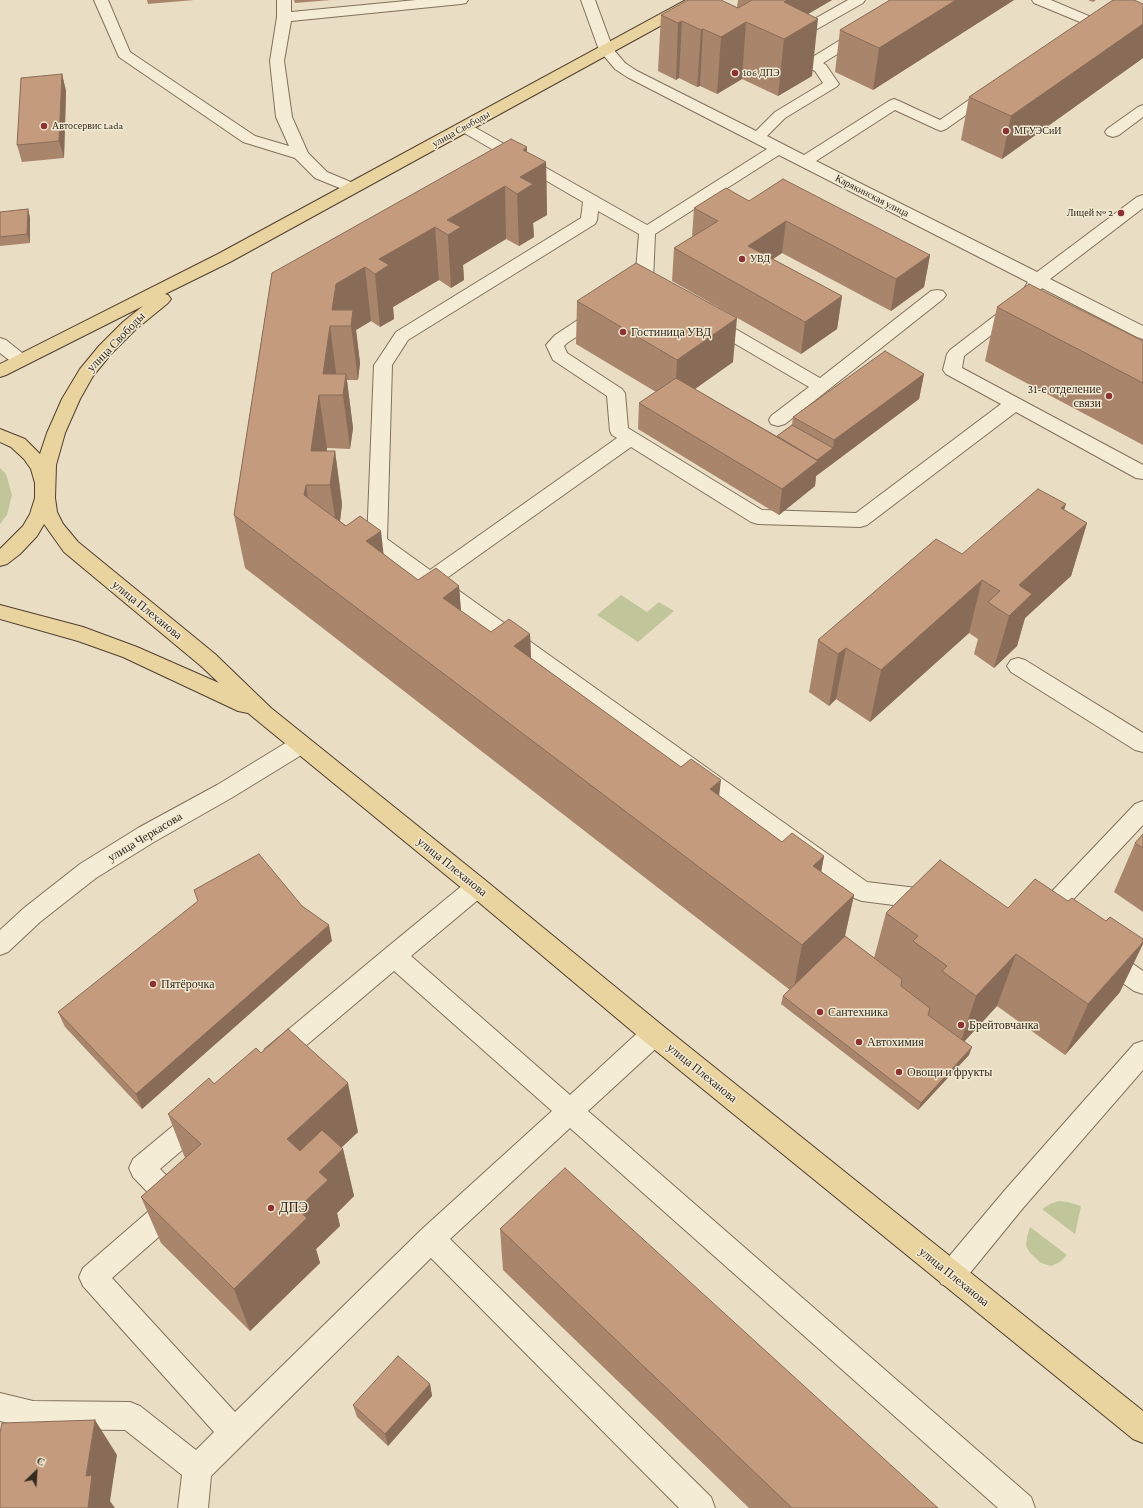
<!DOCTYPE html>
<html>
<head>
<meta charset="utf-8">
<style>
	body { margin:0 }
	#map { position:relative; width:1143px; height:1508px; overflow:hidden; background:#e9dec4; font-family:"Crimson Pro",serif }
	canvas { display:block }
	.north { position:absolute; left:16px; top:1452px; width:40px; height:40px; -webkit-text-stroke:3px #f2e9d2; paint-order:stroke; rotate:25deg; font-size:11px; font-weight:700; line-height:16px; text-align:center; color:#33291f }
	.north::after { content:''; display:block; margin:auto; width:14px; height:18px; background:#33291f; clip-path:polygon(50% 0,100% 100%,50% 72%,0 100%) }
</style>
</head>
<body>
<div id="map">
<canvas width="1143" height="1508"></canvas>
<div class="north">С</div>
</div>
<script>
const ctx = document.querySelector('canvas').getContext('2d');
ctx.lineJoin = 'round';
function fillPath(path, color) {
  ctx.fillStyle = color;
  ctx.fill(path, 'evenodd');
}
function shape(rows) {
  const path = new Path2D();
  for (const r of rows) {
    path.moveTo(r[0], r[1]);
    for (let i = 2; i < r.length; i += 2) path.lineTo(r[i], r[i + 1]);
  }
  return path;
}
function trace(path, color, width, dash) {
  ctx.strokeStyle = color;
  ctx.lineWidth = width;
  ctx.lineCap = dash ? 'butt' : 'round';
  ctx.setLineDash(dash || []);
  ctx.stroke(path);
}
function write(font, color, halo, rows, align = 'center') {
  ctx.font = font + ' "Crimson Pro",serif';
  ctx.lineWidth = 3;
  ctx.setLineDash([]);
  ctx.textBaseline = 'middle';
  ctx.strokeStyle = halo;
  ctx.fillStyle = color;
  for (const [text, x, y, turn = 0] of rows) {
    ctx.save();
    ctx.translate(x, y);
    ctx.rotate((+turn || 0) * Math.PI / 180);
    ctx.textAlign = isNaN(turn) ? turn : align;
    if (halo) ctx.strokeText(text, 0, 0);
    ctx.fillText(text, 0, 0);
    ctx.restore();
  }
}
fillPath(shape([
	[0,468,6,474,12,495,7,515,0,524],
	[621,595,647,612,659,602,674,611,638,642,597,615],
	[1059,1201,1068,1202,1081,1206,1075,1234,1042,1209,1050,1204],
	[1030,1227,1067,1255,1060,1262,1051,1266,1041,1263,1030,1253,1026,1246,1027,1237]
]), '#c0c699');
const minor = shape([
	[94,0,108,0,130,52,255,136,289,146,276,117,270,61,277,17,277,0,291,0,291,12,416,0,468,0,466,3,461,4,291,21,284,61,292,117,308,153,327,172,358,185,360,188,358,191,352,193,315,178,295,158,243,142,119,57,94,0],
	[581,0,595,0,613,49,625,63,637,71,756,131,775,112,823,83,815,71,781,55,779,52,781,49,786,48,791,49,811,58,858,29,863,28,868,29,870,32,868,35,823,63,826,65,839,84,836,87,785,118,767,136,804,155,889,101,894,99,899,101,940,120,986,88,991,86,996,88,999,91,996,94,946,129,941,131,936,129,895,110,816,161,1037,272,1137,197,1143,195,1143,208,1050,279,1143,326,1143,339,1137,337,1042,288,1032,304,964,356,962,368,1143,465,1143,479,1136,478,1016,412,867,525,860,527,758,524,751,522,631,447,444,580,867,882,933,890,941,893,945,900,941,907,933,910,862,901,854,898,370,547,367,542,374,365,377,361,396,332,581,218,583,202,459,130,456,127,459,124,464,122,469,124,647,225,767,149,627,77,615,69,599,50,581,0],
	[779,155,1028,282,1019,297,950,350,947,354,943,370,946,374,1001,404,856,513,762,510,628,428,625,393,622,389,567,353,564,346,567,343,608,316,611,312,608,308,602,307,596,308,555,335,546,345,553,360,607,396,610,431,612,435,617,438,430,570,387,539,392,365,408,340,595,224,597,220,598,211,639,234,635,283,638,287,651,294,657,295,663,294,666,290,663,286,653,281,655,234,779,155],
	[848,0,865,0,863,3,796,41,791,42,786,41,784,38,786,35,848,0],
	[1032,0,1051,0,1143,39,1143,48,1034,3,1032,0],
	[1143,105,1143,117,1119,135,1113,137,1107,135,1105,132,1107,129,1138,107,1143,105],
	[937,290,943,291,946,295,943,299,785,424,778,426,771,424,769,420,771,416,809,387,703,325,700,321,703,317,709,316,715,317,820,378,931,291,937,290],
	[0,338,6,340,26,356,29,360,26,364,20,366,14,364,0,353,0,338],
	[1018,658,1025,660,1143,733,1143,752,1135,750,1011,672,1007,666,1011,660,1018,658],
	[300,737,308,739,311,745,308,751,233,797,154,842,96,878,40,922,8,952,0,955,0,930,24,908,80,864,138,828,217,785,292,739,300,737],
	[1143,801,1143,825,1052,922,1044,925,1032,922,1028,915,1032,908,1038,906,1135,804,1143,801],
	[477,877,485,880,489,887,485,894,411,956,570,1095,645,1026,654,1023,663,1026,666,1034,663,1042,588,1111,1031,1497,1035,1508,998,1508,570,1128,450,1239,711,1497,715,1508,679,1508,431,1258,211,1476,208,1508,178,1508,182,1475,125,1430,33,1429,0,1421,0,1393,33,1401,130,1402,140,1406,196,1450,214,1432,83,1286,79,1277,83,1268,158,1203,133,1177,129,1168,133,1159,191,1111,200,1107,209,1111,213,1119,209,1127,160,1169,186,1195,190,1204,186,1213,112,1278,235,1412,421,1230,552,1111,394,971,283,1065,274,1068,265,1065,261,1057,265,1049,385,949,469,880,477,877],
	[1104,947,1113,950,1143,971,1143,994,1134,991,1095,964,1092,957,1095,950,1104,947],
	[1143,1041,1143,1070,1023,1208,961,1284,951,1288,941,1284,937,1275,941,1266,1005,1190,1134,1044,1143,1041]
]);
const major = shape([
	[686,0,704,0,702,3,230,262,165,294,168,295,171,299,168,303,135,330,111,354,93,376,80,399,65,433,56,465,55,498,57,512,63,524,78,542,215,654,271,708,485,880,663,1026,1143,1411,1143,1443,1133,1439,645,1042,469,894,248,713,238,711,123,657,78,641,0,619,0,605,83,627,137,647,219,683,201,666,64,552,44,524,37,536,20,554,7,564,0,566,0,549,23,526,30,514,35,498,35,483,31,469,24,459,11,447,0,442,0,429,25,439,40,454,47,433,62,399,80,369,99,346,123,322,143,306,6,375,0,377,0,364,218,254,686,0]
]);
trace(minor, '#82705c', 2);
trace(major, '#503f30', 2);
fillPath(minor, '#f5ecd6');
fillPath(major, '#e9d39f');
fillPath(shape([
	[147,0,194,0,148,4],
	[294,0,331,0,295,3],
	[738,0,832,0,808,14,812,76,778,96,742,79,717,94,700,86,697,87,679,78,676,80,658,71,661,15,737,7],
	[890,0,1014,0,873,90,835,72,840,30],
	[1088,0,1096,0,1093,2],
	[1143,4,1143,58,1002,159,961,140,969,97],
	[62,74,66,91,64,158,22,162,17,145],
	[527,152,546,162,547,215,533,223,534,237,519,246,506,239,463,265,464,280,451,288,439,280,393,307,394,319,380,327,371,321,356,330,360,363,358,380,347,380,353,428,350,449,327,448,327,451,335,451,342,504,340,521,418,580,459,586,461,611,491,632,530,634,531,658,782,842,824,856,821,872,854,895,845,936,874,958,886,913,940,860,1120,992,1065,1055,997,1006,964,1042,969,1055,918,1110,781,1004,783,996,790,990,245,568,234,515,272,273],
	[749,201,930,255,924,287,891,311,782,253,773,259,842,296,837,329,801,354,672,281,674,248,692,237,694,208],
	[28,209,30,218,30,243,0,246,0,212],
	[577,301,733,362,695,389,777,436,792,425,793,417,924,374,919,399,816,476,815,486,779,515,638,429,639,403,656,392,576,344],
	[997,307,1143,341,1143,445,985,361],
	[1064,510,1087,523,1071,576,1025,618,1017,646,994,668,974,654,978,639,969,633,870,722,836,699,829,706,809,692,818,640,962,554],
	[1143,834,1143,912,1114,892,1135,843],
	[332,941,142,1109,65,1027,58,1012],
	[168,1114,358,1132,341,1148,343,1149,354,1196,337,1213,340,1226,316,1249,320,1263,250,1331,161,1243,141,1197,185,1158],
	[500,1229,938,1508,749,1508,503,1270],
	[430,1384,432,1396,388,1446,357,1417,353,1405]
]), '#a9856c');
fillPath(shape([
	[774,0,832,0,784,28],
	[956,0,1014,0,873,90,879,48],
	[818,19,812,76,778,96,784,39],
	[682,21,679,78,676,80,678,23],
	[746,22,742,79,717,94,721,37],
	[1143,24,1143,58,1002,159,1011,116],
	[703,29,700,86,697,87,701,30],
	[62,74,66,91,64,158,59,141],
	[527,147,527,173,546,162,547,215,533,223,534,237,519,246,517,194,520,177,523,150],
	[505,186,506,239,463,265,464,280,451,288,447,220],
	[28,209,30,218,30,243,27,234],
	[786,221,782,253,745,278,748,246],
	[435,227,439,280,393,307,394,319,380,327,375,274,379,259],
	[930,255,924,287,891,311,896,279],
	[365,267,371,321,356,330,360,363,358,380,351,326,332,310,336,284],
	[842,296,837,329,801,354,805,322],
	[737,318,733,362,675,403,677,360],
	[330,326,337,380,323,374],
	[346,374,353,428,350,449,343,395],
	[924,374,919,399,816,476,815,486,779,515,782,489,810,465,833,448,834,440],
	[319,395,327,448,322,485,311,451],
	[335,451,342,504,338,538,330,485],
	[306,485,314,538,304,495],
	[1066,504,1050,557,1061,508],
	[1087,523,1071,576,1025,618,1017,646,994,668,1009,616,1019,585],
	[381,531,387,584,366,541],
	[982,580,969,633,870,722,881,670],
	[459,586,463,638,443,598],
	[530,634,532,686,514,646],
	[846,648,836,699,829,706,838,654],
	[721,780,715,831,710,789],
	[824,856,815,905,813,866],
	[854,895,843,944,793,993,802,945],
	[329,925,332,941,142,1109,136,1094],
	[1143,942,1143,944,1120,992,1065,1055,1088,1004],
	[1016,954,997,1006,959,1047,976,996],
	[972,1047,969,1055,918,1110,921,1103],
	[348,1083,358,1132,300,1186,287,1139],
	[343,1149,354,1196,337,1213,340,1226,316,1249,320,1263,250,1331,234,1289,319,1172],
	[430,1384,432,1396,388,1446,385,1434],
	[95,1420,117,1455,110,1501,115,1508,88,1508,86,1476]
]), '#896c58');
const building = shape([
	[688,0,721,0,738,8,752,0,786,0,787,1,784,2,818,19,784,39,746,22,721,37,703,29,701,30,682,21,678,23,661,15,688,0],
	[890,0,956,0,879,48,840,30,890,0],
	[1113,0,1134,0,1143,4,1143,24,1011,116,969,97,1113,0],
	[62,74,59,141,17,145,21,78,62,74],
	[511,139,527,147,523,150,546,162,520,177,533,184,517,194,505,186,447,220,461,227,448,235,435,227,379,259,389,265,375,274,365,267,336,284,332,310,353,310,351,326,330,326,323,374,346,374,343,395,319,395,311,451,335,451,330,485,306,485,304,495,346,526,360,516,381,531,366,541,418,580,436,568,459,586,443,598,491,632,509,619,530,634,514,646,681,767,691,759,721,780,710,789,782,842,792,833,824,856,813,866,854,895,802,945,234,515,272,273,511,139],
	[783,179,930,255,896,279,786,221,748,246,842,296,805,322,674,248,718,221,694,208,726,188,749,201,783,179],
	[28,209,27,234,0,237,0,212,28,209],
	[636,263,737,318,677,360,577,301,636,263],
	[1029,284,1143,341,1143,383,997,307,1029,284],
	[885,351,924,374,834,440,793,417,885,351],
	[676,378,818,461,782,489,639,403,676,378],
	[792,425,833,448,817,460,777,436,792,425],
	[1038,489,1066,504,1061,508,1087,523,1019,585,1032,594,1009,616,988,602,1000,591,982,580,881,670,846,648,838,654,818,640,936,539,962,554,1038,489],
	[1143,834,1143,848,1135,843,1143,834],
	[259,854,302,906,329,925,136,1094,58,1012,198,901,194,890,259,854],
	[940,860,1008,908,1035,879,1068,901,1072,898,1106,921,1110,917,1143,939,1143,942,1088,1004,1016,954,976,996,942,971,947,966,913,941,918,936,886,913,940,860],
	[845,936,902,979,901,986,930,1008,928,1015,972,1047,921,1103,783,996,845,936],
	[288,1029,348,1083,287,1139,300,1151,322,1130,343,1149,319,1172,328,1180,297,1209,307,1218,234,1289,141,1197,201,1144,168,1114,209,1078,214,1084,256,1048,261,1053,288,1029],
	[565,1168,938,1508,792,1508,500,1229,565,1168],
	[398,1356,430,1384,385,1434,353,1405,398,1356],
	[95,1420,86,1476,92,1475,88,1508,0,1508,0,1433,2,1423,95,1420]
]);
fillPath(building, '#c49b7d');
trace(building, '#896c58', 1);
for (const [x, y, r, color] of [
	[735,73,4,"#8b3232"],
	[44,126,4,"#8b3232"],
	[1006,131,4,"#8b3232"],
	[1121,213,4,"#8b3232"],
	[742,259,4,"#8b3232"],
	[623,332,4,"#8b3232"],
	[1109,396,4,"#8b3232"],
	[153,984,4,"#8b3232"],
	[820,1012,4,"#8b3232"],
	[961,1025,4,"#8b3232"],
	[859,1042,4,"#8b3232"],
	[899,1072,4,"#8b3232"],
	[271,1208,4,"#8b3232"]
]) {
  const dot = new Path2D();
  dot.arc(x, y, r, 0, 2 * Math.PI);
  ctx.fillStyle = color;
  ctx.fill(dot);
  trace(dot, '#f2e9d2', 1.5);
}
write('10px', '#33291f', '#f2e9d2', [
	["106 ДПЭ",743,73],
	["Автосервис Lada",52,126],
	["МГУЭСиИ",1014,131],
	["Лицей № 2",1113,213,"right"],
	["УВД",750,259]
], 'left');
write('10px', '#33291f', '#f2e9d2', [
	["улица Свободы",461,129,-29],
	["Карякинская улица",872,196,27]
]);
write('12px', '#33291f', '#f2e9d2', [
	["Гостиница УВД",631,332],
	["31-е отделение",1101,389,"right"],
	["связи",1101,403,"right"],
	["Пятёрочка",161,984],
	["Сантехника",828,1012],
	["Брейтовчанка",969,1025],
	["Автохимия",867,1042],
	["Овощи и фрукты",907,1072]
], 'left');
write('12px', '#33291f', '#f2e9d2', [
	["улица Свободы",116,342,-46],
	["улица Плеханова",147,610,39],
	["улица Черкасова",145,837,-31],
	["улица Плеханова",452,867,39],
	["улица Плеханова",702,1073,39],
	["улица Плеханова",954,1277,39]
]);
write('14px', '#33291f', '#f2e9d2', [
	["ДПЭ",279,1208]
], 'left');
</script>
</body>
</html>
